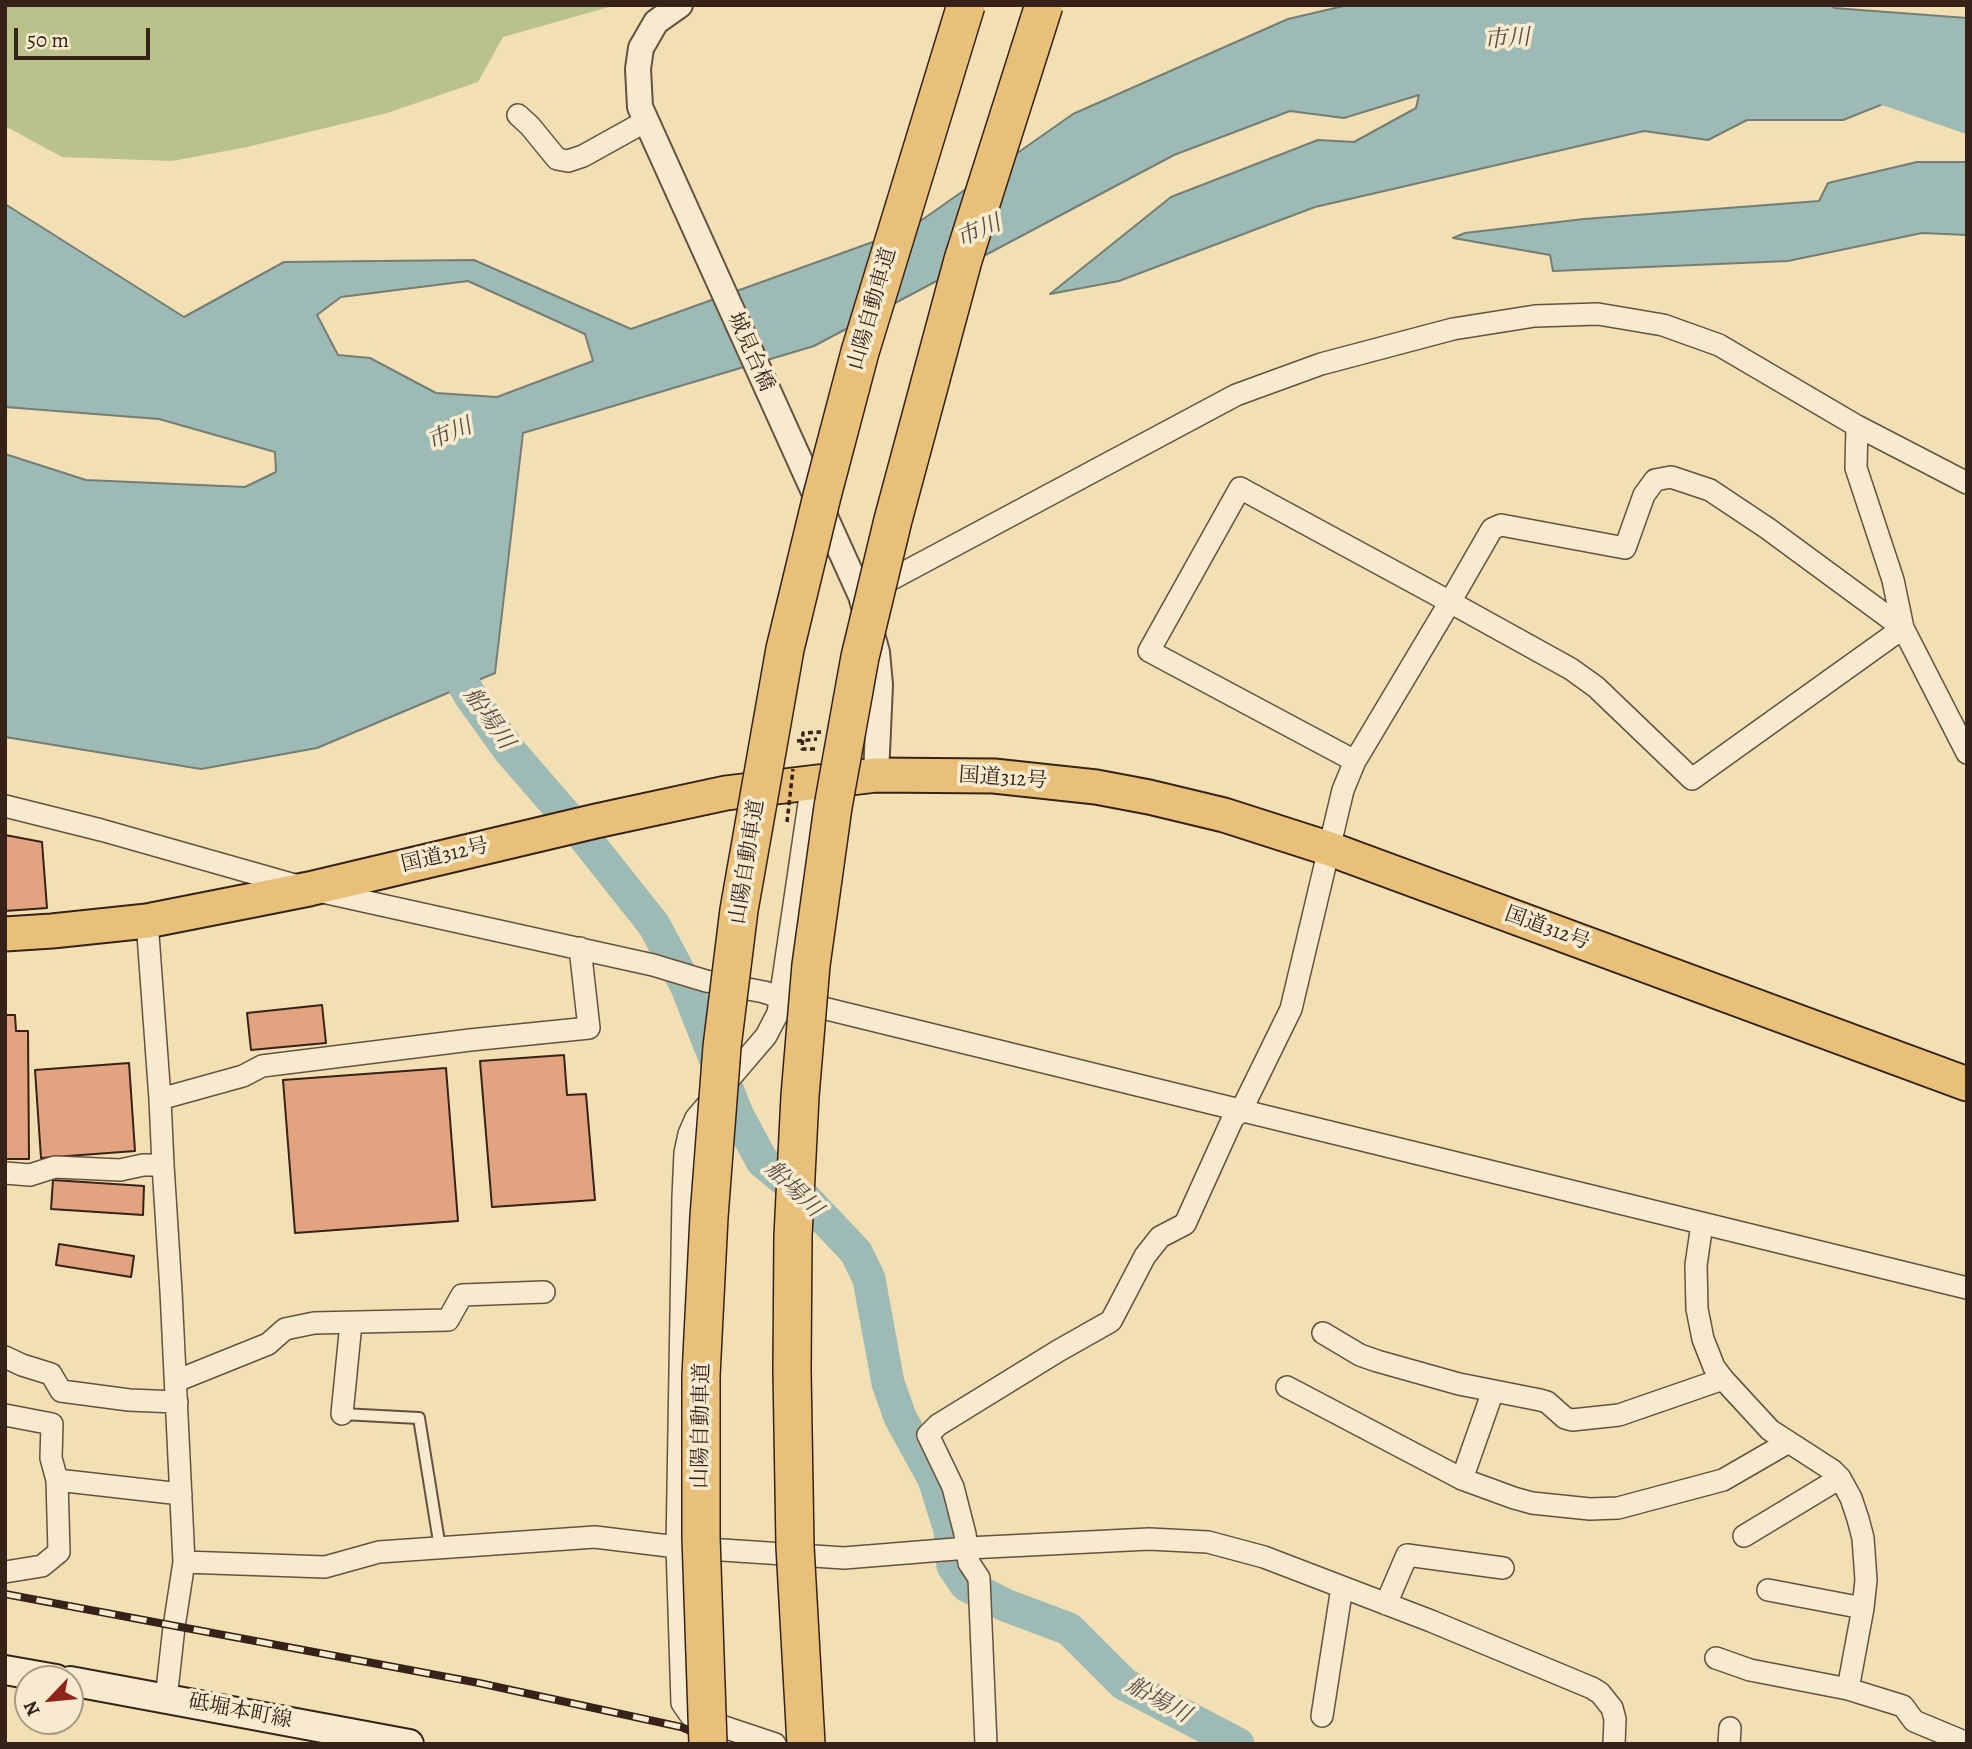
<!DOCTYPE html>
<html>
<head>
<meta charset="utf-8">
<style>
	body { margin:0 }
	#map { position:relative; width:1972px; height:1749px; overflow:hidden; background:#f2dfb3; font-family:Alegreya,serif }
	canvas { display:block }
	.frame { position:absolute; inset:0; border:7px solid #362218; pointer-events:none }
	.north { position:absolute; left:14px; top:1665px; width:70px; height:70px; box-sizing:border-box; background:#f7eace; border:2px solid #aa9a85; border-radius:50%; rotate:244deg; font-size:19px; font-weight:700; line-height:28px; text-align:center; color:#362218 }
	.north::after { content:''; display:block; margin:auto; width:24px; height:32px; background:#8f2418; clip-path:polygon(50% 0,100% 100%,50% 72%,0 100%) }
	.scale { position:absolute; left:14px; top:28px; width:136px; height:32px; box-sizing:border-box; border:4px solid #362218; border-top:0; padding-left:9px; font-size:21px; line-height:24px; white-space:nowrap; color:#362218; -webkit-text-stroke:5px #f7eace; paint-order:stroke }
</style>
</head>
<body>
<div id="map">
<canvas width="1972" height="1749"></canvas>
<div class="frame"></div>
<div class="north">N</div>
<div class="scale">50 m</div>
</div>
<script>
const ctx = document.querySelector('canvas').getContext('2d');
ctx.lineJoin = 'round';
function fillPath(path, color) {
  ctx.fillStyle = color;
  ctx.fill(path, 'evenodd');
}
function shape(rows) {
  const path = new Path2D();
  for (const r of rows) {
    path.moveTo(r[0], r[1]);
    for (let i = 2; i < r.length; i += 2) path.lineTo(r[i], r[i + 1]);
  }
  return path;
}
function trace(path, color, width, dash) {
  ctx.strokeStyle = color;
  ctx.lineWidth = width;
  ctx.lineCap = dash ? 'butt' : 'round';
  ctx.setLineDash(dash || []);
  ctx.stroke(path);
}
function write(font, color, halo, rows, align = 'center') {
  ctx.font = font + ' Alegreya,"Noto Serif JP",serif';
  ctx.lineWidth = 7;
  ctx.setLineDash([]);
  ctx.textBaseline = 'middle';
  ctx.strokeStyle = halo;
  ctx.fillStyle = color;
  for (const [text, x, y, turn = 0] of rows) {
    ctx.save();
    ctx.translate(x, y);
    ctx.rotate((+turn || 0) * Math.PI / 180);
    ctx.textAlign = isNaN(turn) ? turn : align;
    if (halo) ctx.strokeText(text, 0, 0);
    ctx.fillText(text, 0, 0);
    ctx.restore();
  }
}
fillPath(shape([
	[5,5,616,5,503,37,478,82,387,113,247,147,172,161,62,157,5,126]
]), '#bac28c');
const water = shape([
	[1348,5,1832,5,1834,8,1967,18,1967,105,1883,104,1843,120,1747,120,1708,140,1644,131,1315,207,1119,281,1050,294,1171,197,1318,140,1354,142,1416,108,1419,95,1344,118,1290,111,1174,155,814,346,523,433,495,673,317,748,201,769,5,737,5,454,86,480,245,487,276,472,275,452,159,419,5,407,5,204,184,317,284,262,474,260,631,329,909,229,1073,114,1288,19,1348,5],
	[468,281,585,334,593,361,497,397,436,393,370,358,338,355,317,315,341,297,468,281],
	[1917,162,1967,162,1967,235,1922,233,1788,261,1553,271,1550,255,1453,238,1465,233,1584,219,1819,201,1828,183,1917,162]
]);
fillPath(water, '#9dbbb4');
trace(water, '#747e76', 2);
trace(shape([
	[1886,89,1967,117],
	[443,648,471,697,509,750,581,833,654,925,686,985,737,1114,762,1161,798,1191,856,1252,869,1279,888,1383,900,1417,934,1479,950,1530,953,1566,966,1585,1005,1605,1069,1629,1124,1684,1238,1744]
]), '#9dbbb4', 33);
const building = shape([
	[5,835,42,842,47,908,5,911,5,835],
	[322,1005,326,1043,251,1050,247,1013,322,1005],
	[5,1015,15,1015,16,1031,28,1031,29,1159,5,1159,5,1015],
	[564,1055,567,1095,586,1094,595,1200,492,1207,480,1061,564,1055],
	[129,1063,135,1151,41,1158,35,1070,129,1063],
	[446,1068,458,1221,295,1233,283,1080,446,1068],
	[53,1180,144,1186,143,1215,51,1209,53,1180],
	[59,1244,134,1256,131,1277,56,1265,59,1244]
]);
fillPath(building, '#e2a381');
trace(building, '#362218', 2);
const service = shape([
	[342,1414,419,1418,440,1548]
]);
const minor = shape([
	[518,115,530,126,557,159,568,161,583,156,646,121],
	[1857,426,1856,468,1893,580,1903,628,1967,753],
	[875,588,1236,395,1321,364,1453,329,1535,316,1598,314,1663,325,1719,345,1857,426,1967,483],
	[5,806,101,830,309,889,653,965,706,981,764,992,782,998,1967,1288],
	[147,921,160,1099,163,1165,171,1291,184,1562,174,1627,166,1699],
	[160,1099,243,1076,262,1066,470,1040,589,1028,580,948],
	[5,1173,30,1175,55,1167,120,1170,143,1165,163,1165],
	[1702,1224,1696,1265,1697,1309,1703,1339,1714,1367,1723,1379,1770,1430,1832,1470,1840,1478,1851,1498,1858,1519,1863,1538,1866,1580,1863,1608,1848,1689,1903,1706,1914,1721,1967,1743],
	[1323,1333,1360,1355,1377,1361,1459,1384,1540,1400,1547,1402,1565,1418,1572,1420,1619,1415,1723,1379],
	[5,1357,22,1365,51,1374,61,1391,129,1400,177,1402],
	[176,1381,268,1344,285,1329,314,1323,448,1320,462,1295,544,1292],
	[1287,1387,1462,1479,1514,1498,1532,1503,1590,1509,1618,1508,1723,1480,1787,1443],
	[342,1414,351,1323],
	[5,1415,52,1424,51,1458,57,1480,59,1552,42,1566,5,1572],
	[1462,1479,1493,1391],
	[57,1480,181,1494],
	[1744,1536,1840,1478],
	[184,1562,325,1567,379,1552,595,1537,677,1547,844,1558,968,1548,1149,1539,1208,1542,1264,1557,1431,1621,1592,1688,1600,1693,1612,1708,1615,1719,1614,1744],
	[1768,1590,1863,1608],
	[1386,1604,1407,1555,1503,1568],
	[1716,1658,1750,1670,1848,1689],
	[1322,1716,1342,1587],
	[775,1744,691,1716,682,1703,677,1547,683,1197,685,1153,689,1134,696,1118,766,1036,778,1013,812,783],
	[986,1744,979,1578,969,1563,965,1534,953,1487,928,1435,938,1425,1058,1351,1111,1321,1145,1256,1160,1237,1185,1224,1233,1118,1241,1111,1291,1009,1343,790,1355,761,1450,602,1492,529,1501,525,1625,548,1644,495,1655,480,1671,477,1710,490,1767,528,1903,628,1692,779,1596,687,1571,669,1450,602,1240,488,1149,651,1355,761],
	[1729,1744,1730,1728]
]);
const tertiary = shape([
	[680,5,656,22,641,48,638,69,640,107,861,596,877,652,880,685,876,775]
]);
const secondary = shape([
	[5,1670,56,1679],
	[70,1681,409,1744]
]);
const trunk = shape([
	[5,934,52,931,147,921,309,889,596,821,726,793,876,775,994,776,1096,787,1149,797,1224,815,1330,849,1967,1084]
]);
trace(service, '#65513f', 14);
trace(minor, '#65513f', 24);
trace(tertiary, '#65513f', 28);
trace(secondary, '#362218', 32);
trace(trunk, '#362218', 37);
trace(shape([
	[815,749,802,749,803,733,821,732]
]), '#362218', 3.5, [5, 3.5]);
trace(service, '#f7eace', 10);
trace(minor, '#f7eace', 21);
trace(tertiary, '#f7eace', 24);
trace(secondary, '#f7eace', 28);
trace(trunk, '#e9c07a', 33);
const rail = shape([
	[5,1594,479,1683,681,1727,722,1744]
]);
trace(rail, '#362218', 8);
trace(rail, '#f7eace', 5, [16]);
const motorwayBridge = shape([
	[708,1744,701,1537,701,1376,709,1217,722,1047,739,910,785,649,822,496,860,352,966,5],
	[806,1744,795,1546,792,1370,793,1236,800,1096,811,965,833,807,860,657,893,520,963,260,1044,5]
]);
trace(motorwayBridge, '#362218', 40, []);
trace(shape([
	[797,741,817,739],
	[787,822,793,769]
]), '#362218', 3.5, [5, 3.5]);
trace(motorwayBridge, '#e9c07a', 37);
write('21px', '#362218', '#f7eace', [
	["山陽自動車道",873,309,-74],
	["城見台橋",750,352,66],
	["国道312号",1003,779,4],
	["国道312号",445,856,-13],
	["山陽自動車道",748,862,-81],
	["国道312号",1547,929,20],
	["山陽自動車道",702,1426,-89],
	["砥堀本町線",240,1712,11]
]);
write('italic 23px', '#555047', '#f7eace', [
	["市川",1507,40,-4],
	["市川",979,232,-23],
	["市川",450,435,-23],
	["船場川",488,719,55],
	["船場川",793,1190,44],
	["船場川",1158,1701,29]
]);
</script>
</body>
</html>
